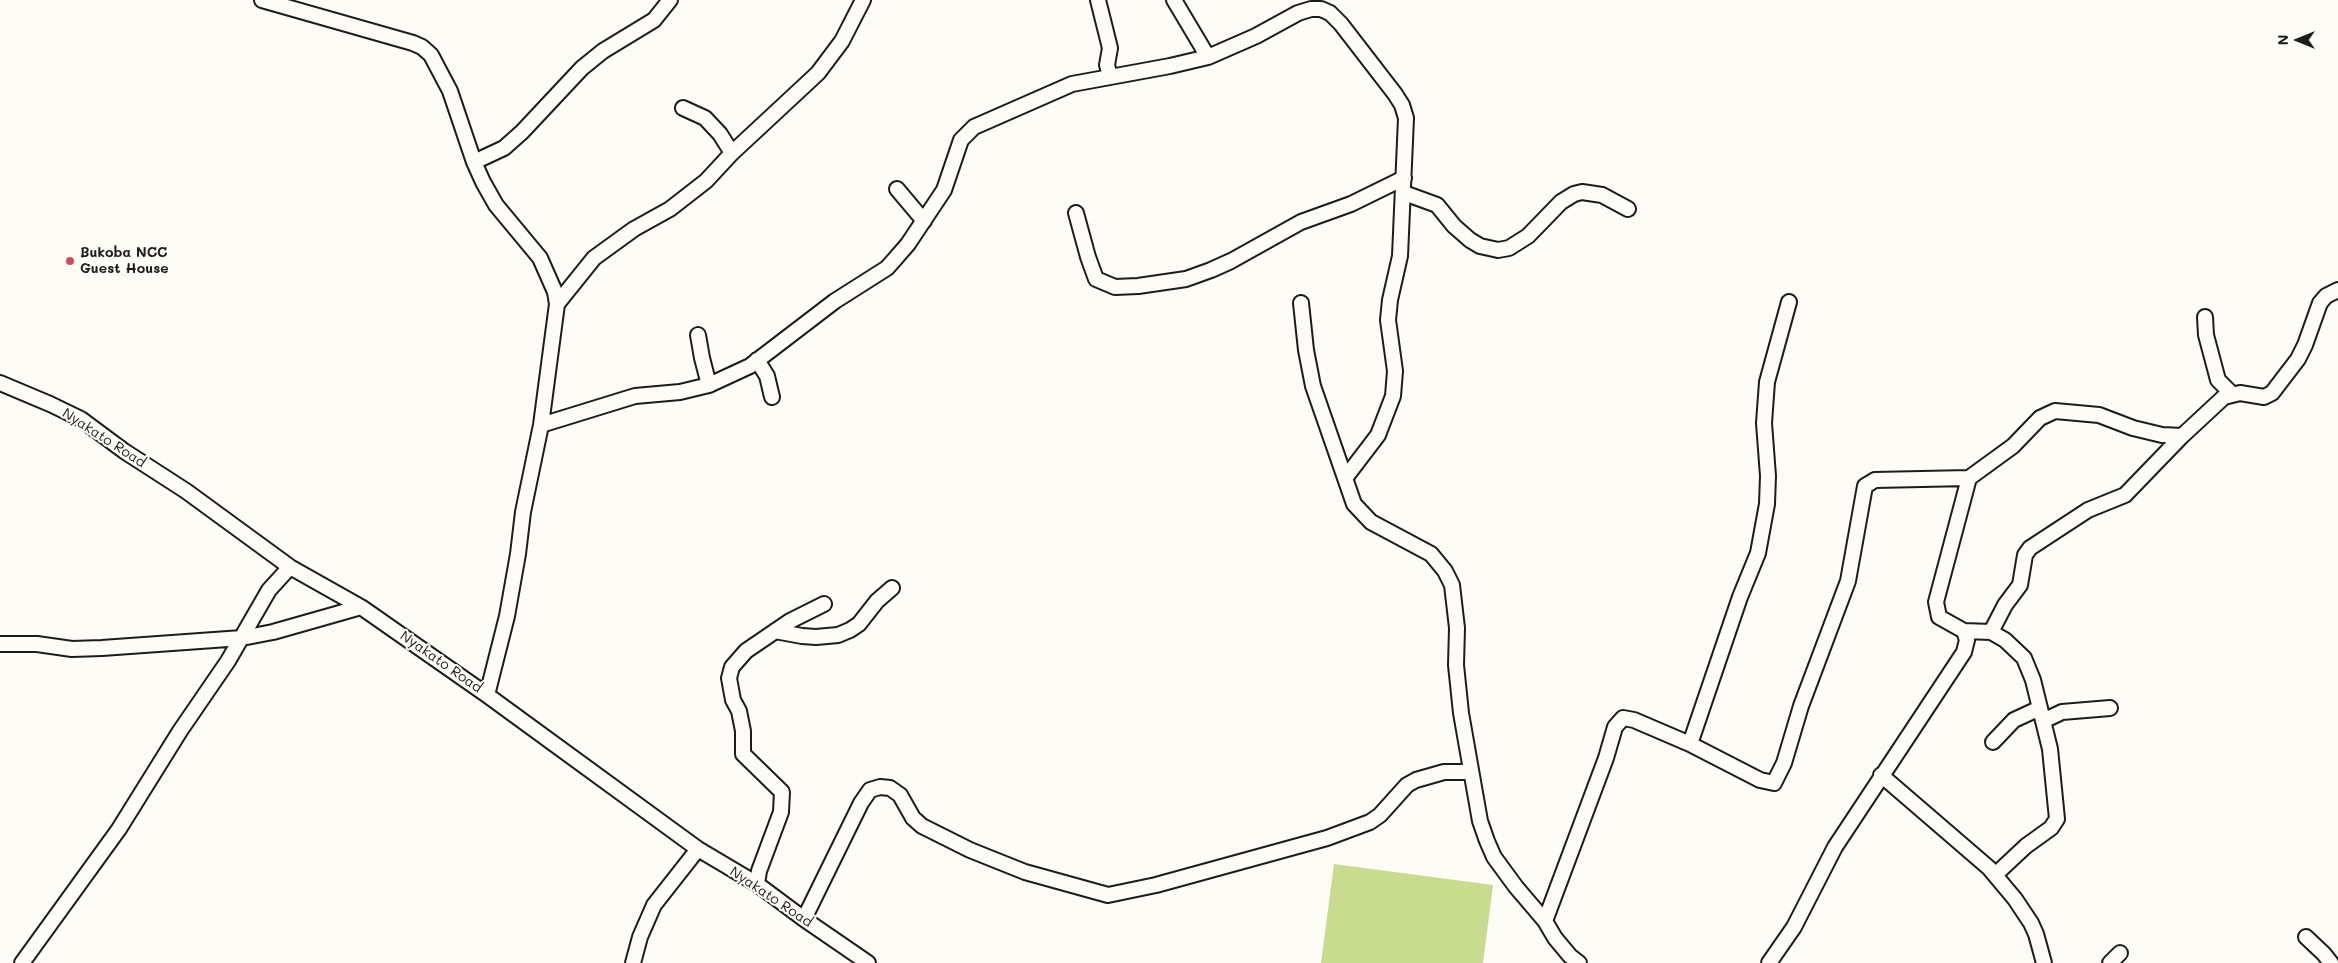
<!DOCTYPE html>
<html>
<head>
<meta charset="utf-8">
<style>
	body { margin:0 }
	#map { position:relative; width:2338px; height:963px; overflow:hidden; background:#fdfcf7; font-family:Mali,sans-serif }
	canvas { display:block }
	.north { position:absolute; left:2273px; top:15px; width:50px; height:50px; -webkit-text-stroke:4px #fdfcf7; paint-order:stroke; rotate:270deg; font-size:14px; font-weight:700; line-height:20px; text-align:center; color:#1c1c1c }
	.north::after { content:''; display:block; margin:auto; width:18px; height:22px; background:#1c1c1c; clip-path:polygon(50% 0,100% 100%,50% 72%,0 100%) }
</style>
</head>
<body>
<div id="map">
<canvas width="2338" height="963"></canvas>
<div class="north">N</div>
</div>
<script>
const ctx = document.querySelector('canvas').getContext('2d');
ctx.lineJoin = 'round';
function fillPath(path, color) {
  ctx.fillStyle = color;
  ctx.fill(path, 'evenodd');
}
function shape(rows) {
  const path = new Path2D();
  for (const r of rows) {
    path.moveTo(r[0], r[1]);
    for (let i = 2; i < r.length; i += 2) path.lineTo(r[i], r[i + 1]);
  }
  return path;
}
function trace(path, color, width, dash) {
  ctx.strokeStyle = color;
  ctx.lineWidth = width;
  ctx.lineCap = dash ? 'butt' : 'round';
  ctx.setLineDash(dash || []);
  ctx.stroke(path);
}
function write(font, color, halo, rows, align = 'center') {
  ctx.font = font + ' Mali,sans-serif';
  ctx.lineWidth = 4;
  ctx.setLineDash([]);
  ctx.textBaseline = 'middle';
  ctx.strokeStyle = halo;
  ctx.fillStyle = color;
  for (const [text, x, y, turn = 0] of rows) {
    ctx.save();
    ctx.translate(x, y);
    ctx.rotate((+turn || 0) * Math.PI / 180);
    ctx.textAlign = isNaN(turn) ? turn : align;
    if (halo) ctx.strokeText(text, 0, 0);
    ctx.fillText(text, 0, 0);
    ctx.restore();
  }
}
fillPath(shape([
	[1334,864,1493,885,1483,963,1321,963]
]), '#c9db8f');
const minor = shape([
	[262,0,413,43,422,47,431,55,450,91,474,162,483,182,496,205,540,258,555,292,557,304,541,425,523,512,518,554,507,616,487,695],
	[1098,0,1110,48,1107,65,1110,76],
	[1174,0,1208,57],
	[683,108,705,118,720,134,732,153],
	[474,162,504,148,522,132,582,68,603,51,654,20,670,0],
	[897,189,924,221],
	[1404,193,1437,205,1454,226,1470,240,1480,246,1498,250,1509,248,1528,236,1561,202,1574,194,1582,192,1602,195,1628,209],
	[1076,213,1088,257,1096,279,1115,287,1138,286,1186,279,1211,270,1231,261,1301,222,1351,204,1404,178],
	[1301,303,1306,350,1313,386,1354,504,1371,522,1431,554,1445,571,1452,585,1457,628,1456,665,1461,713,1480,821,1487,841,1494,857,1516,887,1545,921,1555,938,1570,956,1579,963],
	[557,304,594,258,634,229,670,209,706,181,732,153,818,73,842,41,863,0],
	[2205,317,2206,335,2218,380,2232,394],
	[698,335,702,358,709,385],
	[757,360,767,376,772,397],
	[0,383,50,404,81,419,124,451,186,491,290,567,361,607,487,695,698,849,757,884,804,919,868,963],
	[541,425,635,396,680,392,709,385,750,366,835,301,887,268,895,259,908,244,944,190,961,140,974,127,1072,84,1170,66,1208,57,1256,36,1298,13,1311,9,1321,9,1330,13,1341,24,1395,94,1402,105,1406,118,1400,256,1390,300,1388,320,1395,371,1393,396,1378,435,1346,477],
	[775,631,802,636,816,637,838,635,850,630,859,624,877,601,892,588],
	[1964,631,1991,632,2005,640,2024,658,2033,680,2050,749,2057,819,2051,828,2026,846,1995,875],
	[1991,632,2005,605,2020,585,2025,555,2030,548,2088,510,2125,495,2182,436],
	[0,644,37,644,72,649,102,648,242,638,273,632,361,607],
	[2043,721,2062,712,2110,708],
	[1993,742,2014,720,2040,708],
	[1690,744,1740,597,1758,553,1767,504,1768,476,1764,423,1767,382,1789,302],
	[1881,775,1989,868,2015,899,2031,923,2036,934,2044,963],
	[757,884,759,871,781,812,782,792,743,754,743,731,739,711,733,700,729,678,732,667,746,651,790,621,824,604],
	[804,919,861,803,870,790,880,787,890,788,900,795,913,818,922,826,970,850,1025,872,1108,895,1156,885,1327,838,1370,822,1380,815,1407,785,1416,780,1444,772,1470,772],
	[1545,921,1606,758,1615,727,1623,718,1634,720,1690,744,1760,780,1774,783,1784,763,1801,706,1848,581,1865,486,1875,480,1969,478,2013,446,2040,418,2055,411,2099,415,2133,428,2162,435,2182,436,2224,397,2240,393,2264,397,2272,393,2298,359,2305,345,2320,303,2326,296,2338,290],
	[2306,937,2324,954,2331,963],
	[22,963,119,829,180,731,228,661,269,590,290,567],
	[633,963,640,937,654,905,698,849],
	[1769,963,1794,927,1835,847,1964,652,1967,640,1964,631,1939,617,1936,602,1969,478],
	[2110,963,2120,953]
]);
trace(minor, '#1c1c1c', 18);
trace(minor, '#fdfcf7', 14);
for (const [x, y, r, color] of [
	[70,261,5,"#d1495b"]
]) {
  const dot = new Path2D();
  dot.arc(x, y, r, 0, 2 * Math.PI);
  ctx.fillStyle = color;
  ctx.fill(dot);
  trace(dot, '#fdfcf7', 2);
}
write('bold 14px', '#1c1c1c', '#fdfcf7', [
	["Bukoba NCC",80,253],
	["Guest House",80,269]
], 'left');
write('14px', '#1c1c1c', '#fdfcf7', [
	["Nyakato Road",104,438,33],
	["Nyakato Road",441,662,35],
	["Nyakato Road",771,897,34]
]);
</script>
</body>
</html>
